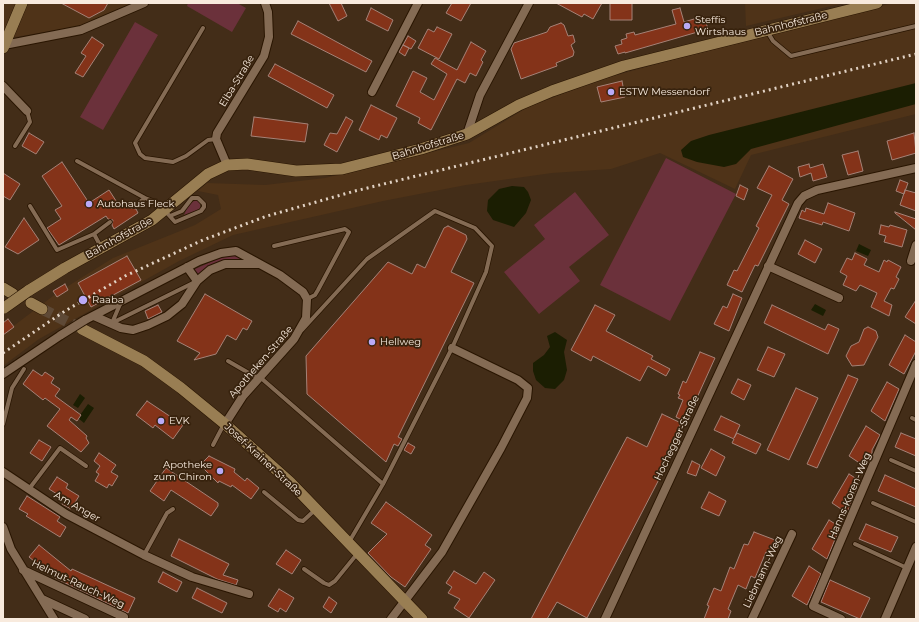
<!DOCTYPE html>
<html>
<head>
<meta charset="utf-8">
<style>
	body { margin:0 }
	#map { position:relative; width:919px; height:622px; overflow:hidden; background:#432d18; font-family:Montserrat,sans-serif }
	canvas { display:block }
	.frame { position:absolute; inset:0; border:4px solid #f8eadd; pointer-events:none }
</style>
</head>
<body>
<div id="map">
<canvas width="919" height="622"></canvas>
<div class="frame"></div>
</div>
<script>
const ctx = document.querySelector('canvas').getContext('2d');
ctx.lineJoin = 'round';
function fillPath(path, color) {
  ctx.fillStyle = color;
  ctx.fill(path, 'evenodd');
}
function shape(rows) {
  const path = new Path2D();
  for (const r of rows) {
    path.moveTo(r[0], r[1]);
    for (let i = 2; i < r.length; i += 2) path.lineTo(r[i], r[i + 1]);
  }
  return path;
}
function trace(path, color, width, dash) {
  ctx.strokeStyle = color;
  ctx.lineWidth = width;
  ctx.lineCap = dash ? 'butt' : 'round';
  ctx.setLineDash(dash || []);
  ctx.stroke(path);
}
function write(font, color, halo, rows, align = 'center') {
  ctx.font = font + ' Montserrat,sans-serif';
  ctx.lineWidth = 3.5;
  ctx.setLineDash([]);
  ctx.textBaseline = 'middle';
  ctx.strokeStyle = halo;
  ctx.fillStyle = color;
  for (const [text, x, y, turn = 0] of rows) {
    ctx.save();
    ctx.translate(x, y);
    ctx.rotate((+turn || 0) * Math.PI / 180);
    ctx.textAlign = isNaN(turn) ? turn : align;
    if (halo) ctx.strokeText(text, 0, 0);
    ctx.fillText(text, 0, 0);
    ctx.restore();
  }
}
fillPath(shape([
	[3,3,137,3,81,26,3,39],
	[745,3,844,3,746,26],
	[893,3,916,3,916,114,751,155,735,189,660,153,611,169,552,173,466,185,383,201,233,235,179,261,39,339,3,366,3,334,57,293,113,258,195,225,221,209,218,195,198,191,207,183,265,185,325,178,469,143,528,107,602,79,794,27]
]), '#4f3318');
fillPath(shape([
	[188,3,237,3,246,8,232,32,187,6],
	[135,22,158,35,103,130,80,117],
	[666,158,736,194,670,321,600,285],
	[575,192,609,235,569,267,580,281,539,314,504,272,545,239,534,225],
	[196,200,200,202,200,209,184,215,189,204],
	[233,256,241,257,243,261,197,277,194,271,195,269,213,261,224,257]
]), '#6b313b');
fillPath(shape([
	[916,83,916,104,751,149,736,164,724,167,697,162,683,157,681,150,691,141,709,135],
	[512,186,524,187,528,192,531,200,526,213,514,227,493,220,487,211,488,200,499,189],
	[859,244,871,250,868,256,856,251],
	[815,304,826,310,823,316,811,310],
	[555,332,567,340,564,352,567,370,564,380,555,389,545,388,536,380,533,371,533,363,544,355,550,347,547,336],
	[80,394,85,398,78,408,73,405],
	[88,404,94,408,84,423,78,418]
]), '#1b1e02');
const building = shape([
	[61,3,108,3,104,10,89,18,61,3],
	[329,3,341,3,347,16,338,21,329,3],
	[452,3,471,3,461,21,446,13,452,3],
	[556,3,602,3,593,19,584,14,582,17,556,3],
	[610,3,632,3,632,20,610,20,610,3],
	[371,8,393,20,388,31,366,20,371,8],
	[680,8,684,22,704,16,708,29,625,53,625,52,618,54,615,46,622,44,621,40,627,38,626,34,634,32,635,35,676,24,672,10,680,8],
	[298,21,372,61,366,72,291,34,298,21],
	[561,23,564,25,568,36,573,35,575,42,571,45,574,52,573,56,556,63,557,66,521,79,511,49,514,43,547,32,550,27,561,23],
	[437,27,452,34,439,59,418,48,428,29,434,32,437,27],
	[408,36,416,41,411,49,403,45,408,36],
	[92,37,104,45,83,77,75,73,86,56,81,53,92,37],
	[471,42,486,51,481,60,483,62,476,76,470,73,465,83,457,79,431,130,418,123,420,118,396,106,413,71,427,78,420,92,434,100,447,74,431,64,435,58,457,70,471,42],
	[403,45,409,48,405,56,399,52,403,45],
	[275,64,334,95,327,108,268,76,275,64],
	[622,81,625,97,601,102,597,87,622,81],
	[371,105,397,118,387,138,381,135,379,140,359,130,371,105],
	[254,117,308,124,305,142,251,136,254,117],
	[346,117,353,121,337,152,324,145,330,133,337,134,346,117],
	[29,133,44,142,36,154,22,146,29,133],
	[914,133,916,153,892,160,887,141,914,133],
	[858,151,863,171,848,175,842,155,858,151],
	[62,162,89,203,109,190,120,207,130,201,132,203,131,208,136,209,138,213,114,229,112,225,113,220,108,219,106,216,59,245,47,228,61,219,55,210,62,206,42,176,62,162],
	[809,164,810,168,823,164,827,177,813,181,811,173,800,177,798,167,809,164],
	[769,166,793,179,782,200,789,204,758,266,755,265,742,292,727,285,734,270,737,271,759,228,756,226,772,195,757,188,769,166],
	[3,173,20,184,10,200,3,196,3,173],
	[900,180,908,183,904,194,896,191,900,180],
	[740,185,748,189,744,200,736,196,740,185],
	[905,190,916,193,916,211,900,205,905,190],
	[828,203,855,213,849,231,823,222,822,225,799,218,802,210,805,212,806,208,824,214,828,203],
	[895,212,916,219,916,230,895,213,895,212],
	[24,218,39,240,18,254,5,247,24,218],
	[881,225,889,227,890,225,907,230,902,247,884,242,886,236,879,234,881,225],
	[448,226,466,235,467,239,451,272,474,283,398,437,402,439,398,446,394,444,386,462,307,394,306,356,388,262,412,274,417,264,425,268,444,228,448,226],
	[805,240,822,249,815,263,798,254,805,240],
	[855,253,867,259,864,265,879,272,884,260,887,262,888,260,901,267,896,277,899,279,894,289,891,288,884,301,892,305,889,316,871,307,877,293,860,285,856,291,843,285,847,276,840,272,847,258,852,260,855,253],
	[127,256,141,280,91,307,78,283,127,256],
	[65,284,68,290,57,297,53,291,65,284],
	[205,294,252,321,247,330,243,328,236,340,227,335,216,354,194,360,200,353,177,341,205,294],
	[733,294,742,298,729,331,714,324,723,306,727,308,733,294],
	[916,300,916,324,905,317,916,300],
	[158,305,162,312,148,319,145,311,158,305],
	[595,305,615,315,606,331,653,356,651,359,670,369,666,376,648,366,640,381,593,356,591,361,571,350,595,305],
	[772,305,825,330,828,324,839,329,828,354,764,323,772,305],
	[8,319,14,327,3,335,3,323,8,319],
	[868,327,876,331,878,337,864,365,852,366,846,356,851,346,859,342,864,329,868,327],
	[905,335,916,342,916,351,904,374,889,365,905,335],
	[768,347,785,354,774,377,757,370,768,347],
	[700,352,715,358,686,422,676,417,683,400,678,398,680,395,678,394,683,381,686,383,700,352],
	[33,370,42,376,45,372,54,378,51,383,60,389,55,396,81,415,77,421,71,417,69,420,87,436,86,438,89,443,81,452,47,426,60,409,45,398,43,400,23,384,33,370],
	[848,375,858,379,817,468,807,464,848,375],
	[738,379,751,385,744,400,731,393,738,379],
	[887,382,899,389,885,421,871,411,887,382],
	[796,388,818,398,789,460,767,450,796,388],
	[147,401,183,425,173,439,155,425,153,428,136,415,147,401],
	[662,414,681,423,677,432,682,434,681,437,587,618,557,602,547,619,531,619,627,437,647,447,662,414],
	[721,416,740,425,734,438,737,433,761,444,756,454,732,443,734,439,714,430,721,416],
	[866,426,880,435,872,450,872,453,864,466,849,456,866,426],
	[901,433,916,439,916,456,895,447,901,433],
	[39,440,51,447,42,461,30,453,39,440],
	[408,443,415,447,411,454,404,450,408,443],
	[711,449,725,457,716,476,701,468,711,449],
	[99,453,116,465,111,472,118,476,112,486,109,484,107,488,95,481,99,474,96,472,100,466,94,461,99,453],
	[209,456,235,469,234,472,245,481,247,478,259,488,251,499,232,485,231,487,219,481,218,483,200,465,209,456],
	[692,461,700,465,696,476,687,473,692,461],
	[166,468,218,503,218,506,211,516,171,490,164,501,150,491,166,468],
	[849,474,860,481,847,513,832,503,849,474],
	[885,475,916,489,916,507,878,491,885,475],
	[57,477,68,484,66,488,79,496,71,509,62,504,65,499,49,489,57,477],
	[709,492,726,501,719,516,701,508,709,492],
	[27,496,60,517,57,521,66,527,60,537,26,516,28,514,19,509,27,496],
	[386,502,432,535,425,545,431,549,405,587,391,577,368,553,387,534,371,523,386,502],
	[829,520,840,527,827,559,812,549,829,520],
	[866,524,898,537,891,552,859,539,866,524],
	[754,532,775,540,770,553,766,552,755,578,751,576,746,589,738,585,728,609,731,611,728,619,704,619,709,606,707,605,714,588,721,591,730,567,734,569,744,544,748,545,754,532],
	[179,539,229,564,223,575,238,580,236,585,217,579,171,556,179,539],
	[39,545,71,571,72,569,135,598,128,613,55,578,29,557,39,545],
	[286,550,301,560,292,574,276,564,286,550],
	[809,566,821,574,807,605,792,596,809,566],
	[454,571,476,584,484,572,495,580,469,618,454,608,460,599,448,593,452,587,446,583,454,571],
	[163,572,182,582,177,592,158,582,163,572],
	[830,580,870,598,860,619,821,602,830,580],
	[197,588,227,603,222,613,192,598,197,588],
	[279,589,294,598,286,612,280,608,278,612,268,606,279,589],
	[329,597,337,603,331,613,323,607,329,597]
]);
fillPath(building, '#843319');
trace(building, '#a58277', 1);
trace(shape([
	[42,309,82,329]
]), '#5e4936', 11, [11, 5.5]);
const lane = shape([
	[203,28,135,143,140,154,145,158,173,162,186,156,208,140,216,139],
	[767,31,773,41,791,56,916,26],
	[15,146,30,122,27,111],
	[77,161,145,198,158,203,175,222,201,211,204,207,204,204,198,198,192,198,182,211,170,216],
	[30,206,57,250,94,234],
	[134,206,145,198],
	[274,246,345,229,349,232,318,290,315,295,307,299],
	[101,247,94,234,110,222],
	[112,323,195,282],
	[112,323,121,302],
	[302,330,367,259,435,211,475,228,492,246,486,272,452,348,383,484,349,542],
	[228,361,254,376,261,378,383,484],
	[912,418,916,420],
	[3,424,12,388,24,369],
	[213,445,224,424],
	[891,460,916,471],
	[29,489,60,448,86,466],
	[264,492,298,520,303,521,315,510],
	[873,503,916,522],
	[855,544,907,568],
	[144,555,167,513,173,509],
	[304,569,324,583,329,585,335,581,357,554]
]);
const street = shape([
	[4,45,81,30,144,3],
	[3,86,27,111],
	[372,92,418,3],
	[467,134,480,95,529,3],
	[227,165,216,139,217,133,264,56,269,37,268,12,265,3],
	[911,261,916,245],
	[768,266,839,298],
	[187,267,197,281],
	[94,316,121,328,133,330,148,325,167,316,182,304,197,281,210,270,225,264,259,264],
	[85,320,199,261,221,253,236,251,280,275,303,292,307,299,306,318,294,339,243,396,225,424],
	[3,374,61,335],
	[3,472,66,514,144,555,192,577,249,594],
	[3,527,11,549,54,619],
	[23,570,124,617],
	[42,599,85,619],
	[391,619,442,552,501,448,527,398,528,388,518,380,452,348],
	[605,619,798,203,804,196,817,190,916,168],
	[752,619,792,534],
	[841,619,813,606,916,364],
	[885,619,916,547]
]);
const secondary = shape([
	[3,48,22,3],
	[3,288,13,294],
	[28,291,65,268,152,220,208,174,227,165,247,164,296,171,342,169,421,149,467,134,519,105,552,91,624,66,877,3],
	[31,303,42,309],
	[82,329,144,361,181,388,225,424,290,482,422,619]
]);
trace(lane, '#291501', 5.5);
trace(street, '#291501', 10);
trace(secondary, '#291501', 12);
trace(lane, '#846b54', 4);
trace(street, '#846b54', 8);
trace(secondary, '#997e53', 11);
trace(shape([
	[3,353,65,311,125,276,203,240,267,216,355,191,916,54]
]), '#e1d2c4', 3, [2, 4]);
const streetBridge = shape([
	[61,335,85,320]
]);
const secondaryBridge = shape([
	[4,308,28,291]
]);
trace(streetBridge, '#291501', 10, []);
trace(secondaryBridge, '#291501', 12, []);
trace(streetBridge, '#846b54', 8);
trace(secondaryBridge, '#997e53', 11);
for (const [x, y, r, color] of [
	[687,26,4,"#baaaf7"],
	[611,92,4,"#baaaf7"],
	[89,204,4,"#baaaf7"],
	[83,300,5,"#baaaf7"],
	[372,342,4,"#baaaf7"],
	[161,421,4,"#baaaf7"],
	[220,471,4,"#baaaf7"]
]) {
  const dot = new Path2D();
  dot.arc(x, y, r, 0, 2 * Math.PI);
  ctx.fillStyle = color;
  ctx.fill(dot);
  trace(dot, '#38230e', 1.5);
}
write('10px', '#f8eadd', '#38230e', [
	["Steffis",695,20],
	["Wirtshaus",695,32],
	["ESTW Messendorf",619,92],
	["Autohaus Fleck",97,204],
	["Raaba",92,300],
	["Hellweg",380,342],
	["EVK",169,421],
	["Apotheke",212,465,"right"],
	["zum Chiron",212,477,"right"]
], 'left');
write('10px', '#f8eadd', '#38230e', [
	["Bahnhofstraße",791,24,-14],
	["Elba-Straße",237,81,-59],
	["Bahnhofstraße",428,146,-17],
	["Bahnhofstraße",119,238,-29],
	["Apotheken-Straße",261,362,-49],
	["Hochegger-Straße",677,438,-65],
	["Josef-Krainer-Straße",263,460,43],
	["Hanns-Koren-Weg",850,496,-67],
	["Am Anger",77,507,30],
	["Liebmann-Weg",763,572,-65],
	["Helmut-Rauch-Weg",78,584,25]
]);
</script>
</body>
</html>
